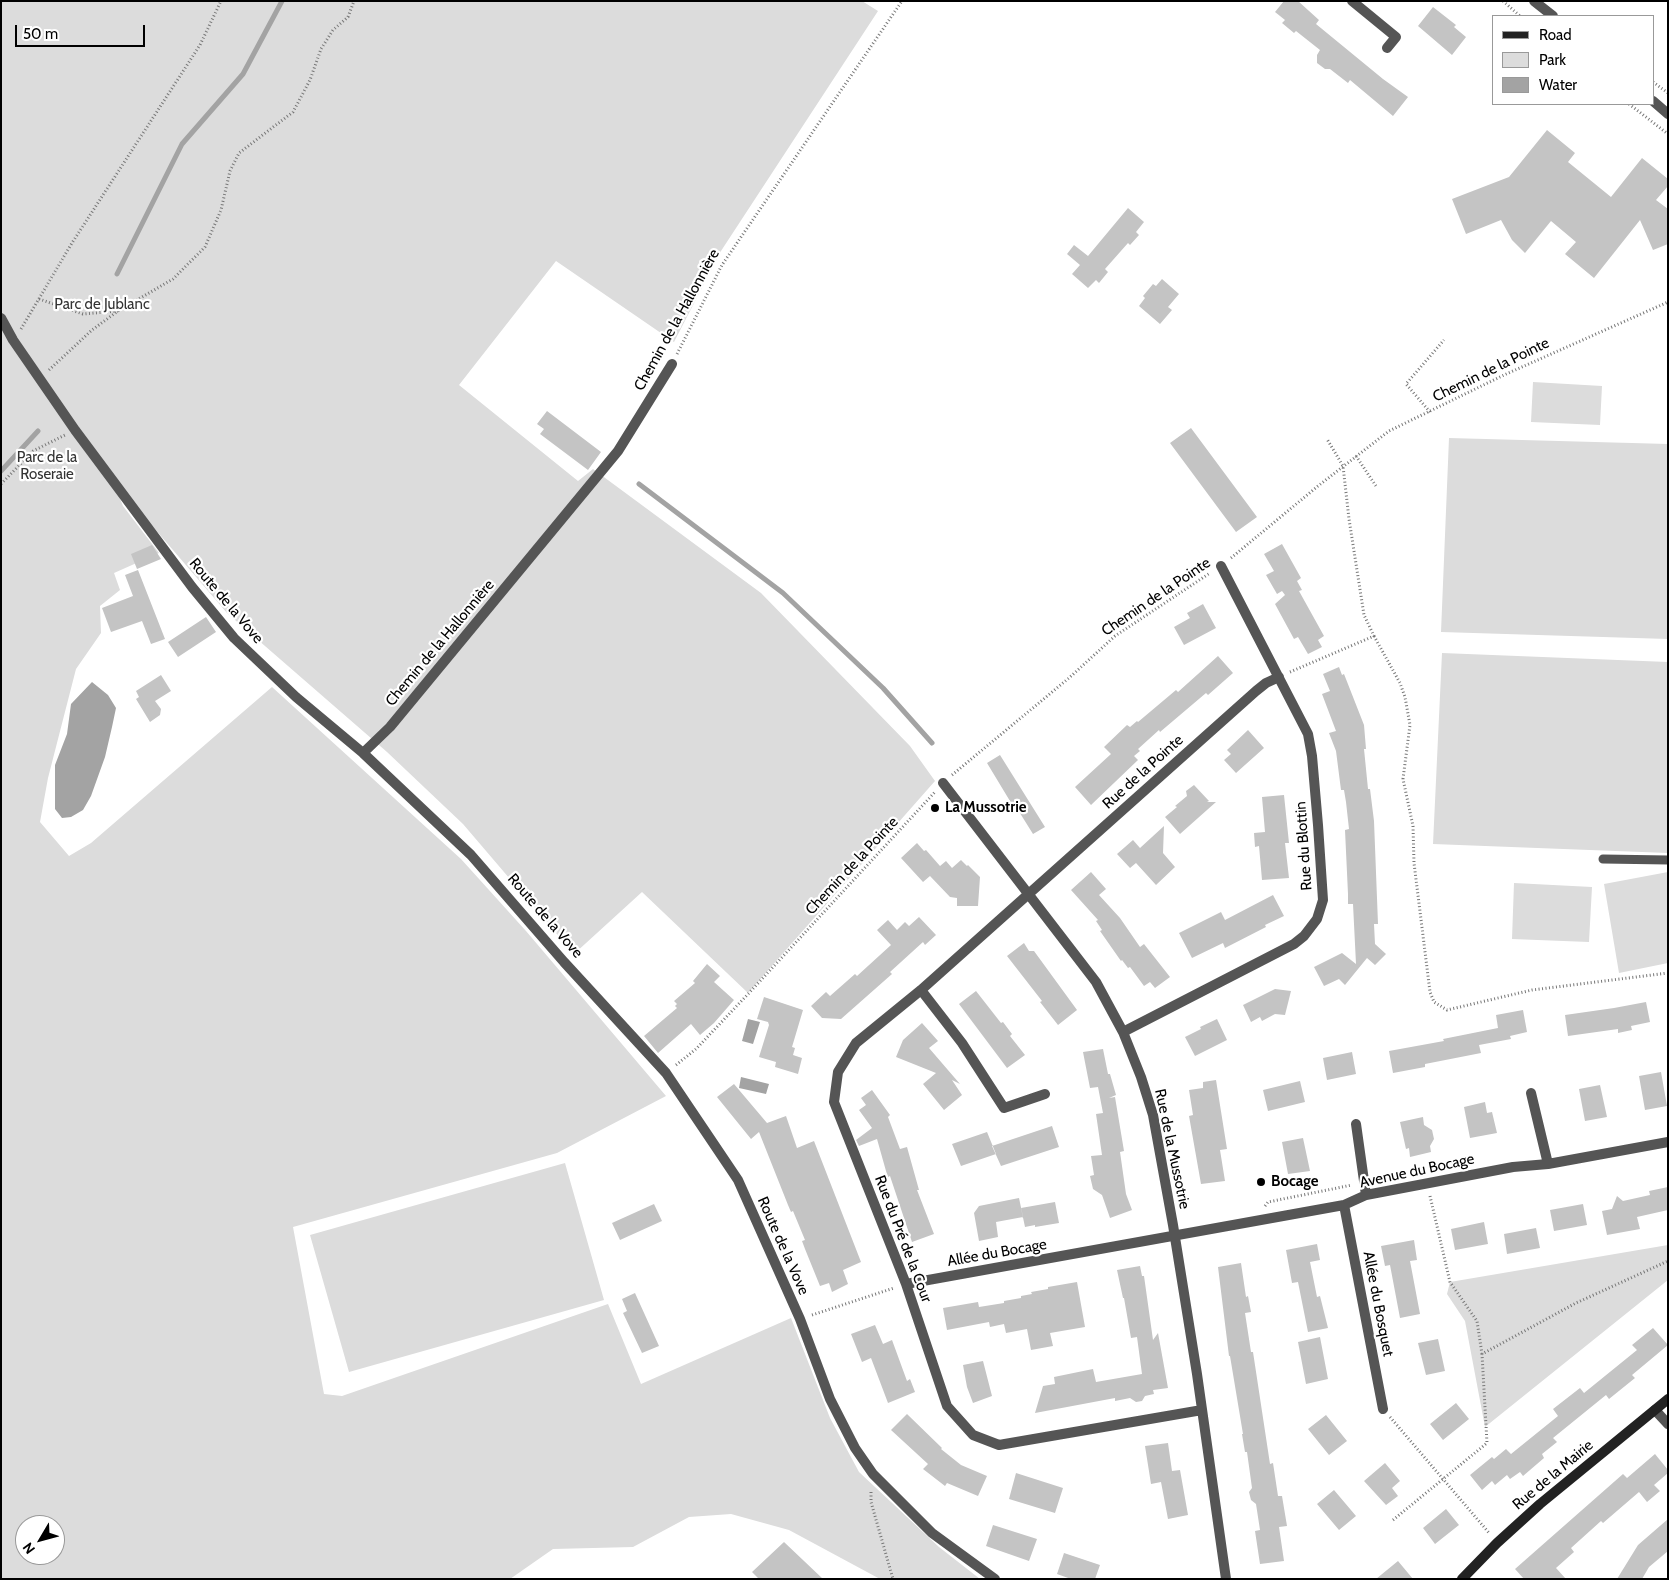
<!DOCTYPE html>
<html>
<head>
<meta charset="utf-8">
<style>
	body { margin:0 }
	#map { position:relative; width:1669px; height:1580px; overflow:hidden; background:#fff; font-family:Cabin,sans-serif }
	canvas { display:block }
	.frame { position:absolute; inset:0; border:2px solid #000; pointer-events:none }
	.legend { position:absolute; left:1492px; top:15px; width:162px; height:90px; box-sizing:border-box; background:#fff; border:1px solid #999; margin:0; padding:6px 9px; list-style:none; font-size:15px; color:#000 }
	.legend li { display:flex; align-items:center; gap:10px; height:25px }
	.legend b { width:25px; border:1px solid #999 }
	.north { position:absolute; left:15px; top:1515px; width:50px; height:50px; box-sizing:border-box; background:#fff; border:1px solid #999; border-radius:50%; rotate:233deg; font-size:14px; font-weight:700; line-height:20px; text-align:center; color:#000 }
	.north::after { content:''; display:block; margin:auto; width:18px; height:22px; background:#000; clip-path:polygon(50% 0,100% 100%,50% 72%,0 100%) }
	.scale { position:absolute; left:15px; top:25px; width:130px; height:22px; box-sizing:border-box; border:2px solid #000; border-top:0; padding-left:6px; font-size:15px; line-height:18px; white-space:nowrap; color:#000; -webkit-text-stroke:4px #fff; paint-order:stroke }
</style>
</head>
<body>
<div id="map">
<canvas width="1669" height="1580"></canvas>
<div class="frame"></div>
<ul class="legend">
<li><b style="height:6px;background:#222"></b>Road</li>
<li><b style="height:14px;background:#dcdcdc"></b>Park</li>
<li><b style="height:14px;background:#a3a3a3"></b>Water</li>
</ul>
<div class="north">N</div>
<div class="scale">50 m</div>
</div>
<script>
const ctx = document.querySelector('canvas').getContext('2d');
ctx.lineJoin = 'round';
function fillPath(path, color) {
  ctx.fillStyle = color;
  ctx.fill(path, 'evenodd');
}
function shape(rows) {
  const path = new Path2D();
  for (const r of rows) {
    path.moveTo(r[0], r[1]);
    for (let i = 2; i < r.length; i += 2) path.lineTo(r[i], r[i + 1]);
  }
  return path;
}
function trace(path, color, width, dash) {
  ctx.strokeStyle = color;
  ctx.lineWidth = width;
  ctx.lineCap = dash ? 'butt' : 'round';
  ctx.setLineDash(dash || []);
  ctx.stroke(path);
}
function write(font, color, halo, rows, align = 'center') {
  ctx.font = font + ' Cabin,sans-serif';
  ctx.lineWidth = 4.5;
  ctx.setLineDash([]);
  ctx.textBaseline = 'middle';
  ctx.strokeStyle = halo;
  ctx.fillStyle = color;
  for (const [text, x, y, turn = 0] of rows) {
    ctx.save();
    ctx.translate(x, y);
    ctx.rotate((+turn || 0) * Math.PI / 180);
    ctx.textAlign = isNaN(turn) ? turn : align;
    if (halo) ctx.strokeText(text, 0, 0);
    ctx.fillText(text, 0, 0);
    ctx.restore();
  }
}
fillPath(shape([
	[1,1,862,1,878,11,721,251,674,342,556,261,459,385,578,481,593,469,761,593,910,746,935,781,748,993,642,892,574,954,463,824,387,752,227,613,112,479,123,506,159,553,114,573,120,590,100,606,101,633,76,669,48,778,40,822,69,856,91,843,272,687,461,859,526,931,666,1096,557,1153,293,1227,324,1394,342,1396,608,1304,641,1384,791,1318,830,1418,859,1472,939,1547,980,1579,880,1579,789,1530,731,1514,689,1517,633,1547,553,1549,510,1579,1,1579],
	[25,1525,55,1525,55,1555,25,1555],
	[1533,382,1602,386,1600,425,1531,422],
	[1449,438,1668,444,1668,639,1441,632],
	[1442,653,1668,662,1668,853,1433,844],
	[1668,872,1668,963,1619,973,1604,884],
	[1514,883,1592,887,1589,942,1512,939],
	[565,1163,604,1300,349,1372,310,1235],
	[1668,1245,1668,1280,1485,1427,1465,1321,1447,1294,1450,1282]
]), '#dcdcdc');
fillPath(shape([
	[92,682,108,695,116,708,112,727,105,757,91,796,83,810,71,817,62,818,55,809,55,765,67,734,71,704],
	[748,1019,760,1022,753,1044,742,1041],
	[741,1077,769,1084,766,1094,739,1088]
]), '#a3a3a3');
trace(shape([
	[117,274,182,144,243,74,282,1],
	[1,471,38,431],
	[639,484,783,593,883,688,932,743]
]), '#a3a3a3', 5);
fillPath(shape([
	[1284,1,1298,1,1319,20,1316,24,1383,79,1408,97,1393,116,1350,80,1348,83,1330,69,1325,69,1317,63,1317,55,1320,50,1296,31,1294,33,1282,23,1285,20,1275,12],
	[1433,7,1456,25,1454,27,1466,37,1452,55,1418,26],
	[1547,130,1575,153,1568,162,1611,197,1642,158,1668,179,1668,186,1656,200,1668,209,1668,244,1653,250,1640,220,1594,278,1565,254,1576,242,1551,221,1525,253,1512,240,1501,220,1466,234,1452,199,1509,177],
	[1128,208,1144,222,1136,232,1139,235,1130,245,1128,243,1105,269,1108,272,1099,283,1096,280,1088,288,1072,274,1080,265,1067,254,1074,245,1088,256],
	[1162,279,1179,294,1168,307,1172,310,1160,324,1139,306,1145,298,1143,296,1153,284,1156,286],
	[547,411,601,452,588,470,540,434,544,429,537,424],
	[1191,428,1257,517,1236,532,1170,443],
	[1282,544,1301,578,1297,581,1302,590,1299,591,1324,636,1318,640,1322,647,1308,654,1298,637,1294,639,1275,604,1285,595,1282,591,1277,594,1266,575,1274,571,1264,554],
	[152,545,161,559,137,569,131,554],
	[138,570,165,639,151,644,142,621,111,632,102,608,133,596,125,575],
	[1203,604,1216,628,1184,645,1174,627,1190,618,1187,613],
	[206,617,216,632,178,657,168,642],
	[1218,656,1233,673,1208,695,1206,693,1160,732,1159,730,1138,749,1140,751,1134,756,1138,760,1091,805,1075,787,1111,754,1104,747,1127,725,1130,727,1137,721,1138,722,1176,690,1178,692],
	[1339,667,1342,675,1344,674,1364,725,1366,749,1364,749,1368,789,1370,789,1374,821,1378,924,1374,924,1375,944,1386,954,1375,965,1367,958,1345,985,1339,979,1324,986,1314,967,1342,953,1356,964,1353,904,1348,904,1348,894,1345,830,1349,829,1346,802,1344,790,1341,790,1336,751,1329,733,1336,731,1322,694,1330,691,1323,674],
	[161,675,171,691,155,701,161,709,160,715,150,722,136,699,139,697,136,691],
	[1248,730,1264,748,1236,773,1224,760,1231,754,1227,750],
	[1000,755,1045,827,1033,834,1018,810,1016,811,987,763],
	[1194,785,1209,801,1207,802,1216,802,1180,834,1165,817,1177,807,1175,806,1187,796,1186,791],
	[1284,795,1289,843,1285,843,1289,878,1262,880,1259,846,1255,847,1254,833,1265,832,1262,797],
	[1164,826,1163,853,1175,867,1156,885,1136,863,1130,868,1117,854,1133,840,1140,848],
	[917,843,924,851,926,850,940,866,946,861,952,868,961,860,967,866,968,865,980,877,978,906,957,906,957,898,950,897,930,876,923,882,901,858],
	[1091,872,1106,889,1099,895,1120,918,1140,947,1144,944,1170,977,1155,988,1150,982,1144,986,1130,967,1128,968,1122,960,1121,961,1100,931,1102,930,1096,921,1098,920,1071,890],
	[1273,895,1284,916,1265,925,1266,927,1225,948,1223,943,1192,958,1179,933,1221,912,1225,920],
	[919,917,936,935,925,945,923,942,890,972,892,974,841,1019,822,1018,811,1006,826,992,830,996,855,974,857,976,891,945,877,930,888,920,897,930,905,922,909,926],
	[1024,943,1029,951,1034,951,1077,1010,1058,1025,1040,1002,1042,1001,1007,956],
	[707,964,720,976,714,982,734,1000,714,1023,700,1035,691,1024,658,1053,644,1036,677,1008,675,1006,677,1004,674,1001,695,983,693,981],
	[1275,989,1291,991,1285,1015,1275,1014,1262,1021,1260,1017,1251,1022,1243,1005],
	[976,991,1001,1023,1003,1022,1012,1034,1010,1036,1025,1055,1007,1068,959,1004],
	[764,997,803,1010,792,1047,795,1048,793,1055,802,1058,798,1074,775,1067,776,1062,759,1057,769,1025,768,1022,757,1019],
	[1646,1002,1650,1022,1631,1026,1632,1030,1618,1033,1618,1029,1568,1036,1565,1015,1614,1008],
	[1523,1010,1527,1032,1510,1036,1511,1039,1479,1045,1481,1053,1425,1064,1425,1067,1393,1073,1389,1051,1444,1041,1443,1039,1498,1028,1496,1015],
	[1217,1019,1227,1040,1195,1056,1185,1037,1201,1029,1200,1027],
	[922,1023,938,1041,929,1048,960,1084,952,1080,962,1095,944,1110,923,1084,936,1073,896,1057,903,1040],
	[1103,1049,1108,1074,1110,1074,1116,1095,1109,1098,1115,1097,1124,1151,1120,1152,1126,1194,1132,1210,1110,1218,1102,1195,1093,1189,1090,1176,1094,1175,1091,1156,1102,1155,1096,1114,1103,1113,1098,1087,1090,1088,1083,1052],
	[1352,1052,1356,1074,1327,1080,1323,1058],
	[1661,1072,1667,1106,1645,1110,1639,1076],
	[1216,1080,1227,1149,1220,1150,1225,1181,1201,1184,1189,1116,1193,1115,1189,1090,1203,1088,1203,1082],
	[1300,1081,1305,1102,1268,1111,1263,1090],
	[734,1084,767,1123,786,1116,797,1148,814,1141,861,1262,843,1270,848,1284,832,1292,829,1283,820,1286,805,1249,802,1241,805,1240,793,1211,791,1212,788,1205,759,1132,751,1139,717,1097],
	[1600,1085,1607,1117,1585,1121,1579,1089],
	[872,1090,890,1115,888,1117,900,1149,907,1147,919,1190,917,1190,934,1234,912,1242,890,1176,888,1177,886,1171,877,1139,859,1146,856,1140,872,1128,859,1110,866,1105,861,1098],
	[1485,1102,1487,1113,1492,1112,1497,1133,1470,1138,1464,1107],
	[1423,1117,1424,1125,1432,1130,1434,1139,1430,1146,1431,1152,1410,1157,1409,1148,1406,1149,1400,1122],
	[1052,1126,1059,1147,1001,1166,992,1146],
	[987,1132,996,1154,961,1166,952,1144],
	[1303,1138,1310,1171,1288,1174,1282,1142],
	[1668,1187,1668,1210,1637,1217,1640,1229,1607,1235,1602,1211,1612,1209,1617,1196,1623,1201,1650,1195,1649,1191],
	[1019,1198,1023,1217,996,1222,998,1237,979,1241,974,1213,979,1206],
	[1055,1202,1059,1223,1035,1227,1035,1225,1025,1227,1021,1208],
	[654,1204,662,1221,620,1240,612,1223],
	[1583,1204,1587,1225,1554,1231,1550,1210],
	[1484,1222,1488,1244,1455,1250,1451,1229],
	[1536,1228,1540,1248,1507,1254,1504,1234],
	[1414,1240,1417,1260,1410,1261,1420,1314,1400,1318,1390,1265,1385,1266,1381,1246],
	[1317,1244,1320,1260,1310,1262,1317,1297,1320,1296,1328,1328,1308,1332,1298,1282,1292,1283,1286,1250],
	[1241,1263,1246,1297,1248,1296,1251,1312,1245,1313,1251,1352,1253,1352,1270,1464,1273,1463,1278,1496,1282,1496,1287,1526,1279,1527,1284,1561,1260,1564,1255,1531,1260,1530,1256,1504,1251,1500,1249,1492,1252,1488,1247,1452,1245,1452,1242,1434,1243,1434,1230,1356,1229,1356,1218,1267],
	[1140,1266,1142,1276,1144,1276,1153,1340,1158,1333,1168,1388,1153,1390,1154,1394,1145,1396,1142,1401,1136,1402,1130,1398,1115,1401,1115,1398,1035,1413,1043,1386,1055,1384,1054,1377,1093,1369,1096,1382,1142,1374,1137,1337,1131,1338,1124,1298,1123,1298,1117,1270],
	[1077,1282,1085,1327,1050,1333,1053,1346,1031,1350,1027,1329,1006,1333,1004,1324,990,1327,989,1322,947,1330,943,1308,978,1302,979,1307,1004,1303,1004,1301,1021,1298,1021,1296,1032,1294,1031,1292,1048,1289,1048,1287],
	[635,1293,659,1346,642,1353,623,1313,627,1311,622,1299],
	[875,1325,883,1344,892,1340,907,1381,910,1379,915,1392,888,1403,871,1358,862,1362,851,1334],
	[1653,1328,1668,1345,1632,1375,1635,1378,1609,1399,1606,1395,1553,1438,1557,1442,1542,1454,1544,1458,1523,1476,1520,1472,1510,1479,1507,1475,1495,1485,1492,1481,1482,1490,1470,1475,1492,1457,1494,1459,1506,1449,1511,1454,1558,1416,1553,1409,1580,1388,1584,1393,1637,1350,1632,1345],
	[1320,1337,1328,1379,1306,1384,1298,1342],
	[1438,1339,1445,1371,1426,1375,1418,1343],
	[983,1361,992,1396,973,1403,967,1387,963,1365],
	[1456,1403,1469,1419,1443,1440,1430,1424],
	[907,1414,942,1448,941,1449,961,1465,987,1476,978,1496,947,1483,945,1486,923,1469,928,1464,891,1430],
	[1326,1415,1347,1441,1329,1455,1308,1429],
	[1168,1443,1172,1471,1180,1470,1188,1515,1168,1519,1161,1482,1151,1484,1145,1446],
	[1655,1454,1668,1470,1668,1473,1654,1485,1660,1491,1647,1502,1639,1492,1603,1523,1601,1521,1571,1548,1574,1552,1556,1568,1566,1579,1524,1579,1515,1569,1623,1474,1627,1478],
	[1385,1463,1400,1481,1392,1488,1398,1496,1386,1505,1364,1481],
	[1016,1473,1063,1488,1055,1513,1009,1499],
	[1334,1490,1356,1516,1339,1530,1317,1504],
	[1446,1509,1459,1525,1435,1544,1423,1528],
	[1668,1519,1668,1551,1649,1567,1642,1579,1617,1579,1638,1545],
	[993,1525,1037,1539,1029,1561,986,1546],
	[784,1542,823,1579,759,1579,752,1572],
	[1064,1553,1100,1565,1095,1579,1071,1579,1057,1574],
	[1398,1561,1413,1579,1376,1579]
]), '#c4c4c4');
trace(shape([
	[1503,1,1520,16],
	[1653,82,1668,93],
	[1629,104,1668,134],
	[39,299,83,314,118,311],
	[21,329,72,243,200,45,221,1],
	[677,354,722,265,902,1],
	[49,370,92,330,118,311,173,279,205,247,221,210,230,171,239,153,293,112,310,80,321,49,333,30,348,17,354,1],
	[1430,412,1406,384,1444,340],
	[1356,456,1376,486],
	[1,484,33,451,65,435],
	[1231,558,1318,486,1389,431,1504,375,1668,302],
	[1374,636,1400,683,1405,697,1410,725,1403,779,1413,826,1414,863,1430,992,1434,1002,1447,1010,1532,990,1668,973],
	[1290,672,1374,636,1364,615,1349,519,1343,466,1327,439],
	[952,775,1069,678,1115,636,1210,573],
	[676,1065,696,1049,749,993,935,792],
	[1430,1196,1450,1282,1477,1321,1482,1354],
	[1265,1206,1268,1202,1352,1185],
	[812,1315,894,1288],
	[1390,1417,1490,1534],
	[871,1492,871,1502,893,1579],
	[1393,1520,1487,1443,1482,1354,1576,1303,1668,1261]
]), '#777', 3, [1, 2.5]);
trace(shape([
	[1603,859,1668,860]
]), '#555', 9);
trace(shape([
	[1352,1,1396,37,1387,48],
	[1534,1,1553,16],
	[1653,101,1668,114],
	[1,318,13,340,75,430,192,587,234,638,296,697,363,753,471,855,564,962,666,1073,738,1180,800,1319,830,1399,855,1448,873,1474,932,1533,995,1579],
	[363,753,390,727,618,451,672,364],
	[943,783,1096,982,1123,1032,1141,1077,1153,1115,1173,1225,1197,1374,1226,1579],
	[921,990,962,1043,1004,1108,1045,1094],
	[1123,1032,1294,944,1304,936,1317,919,1323,900,1318,825,1312,756,1308,734,1221,566],
	[1531,1093,1548,1164],
	[1356,1124,1366,1195],
	[1344,1205,1383,1409],
	[906,1284,1344,1205,1366,1195,1513,1167,1548,1164,1668,1142],
	[1202,1410,999,1445,973,1435,947,1406,906,1284,834,1102,838,1072,856,1043,921,990,1256,691,1266,683,1279,677],
	[1655,1410,1668,1424]
]), '#555', 10);
trace(shape([
	[1462,1579,1497,1543,1540,1504,1668,1399]
]), '#222', 10);
for (const [x, y, r, color] of [
	[935,808,5,"#000"],
	[1261,1182,5,"#000"]
]) {
  const dot = new Path2D();
  dot.arc(x, y, r, 0, 2 * Math.PI);
  ctx.fillStyle = color;
  ctx.fill(dot);
  trace(dot, '#fff', 2);
}
write('15px', '#333', '#fff', [
	["Parc de Jublanc",102,305],
	["Parc de la",47,458],
	["Roseraie",47,475]
]);
write('15px', '#000', '#fff', [
	["Chemin de la Hallonnière",677,320,-61],
	["Chemin de la Pointe",1491,370,-26],
	["Chemin de la Pointe",1156,597,-34],
	["Route de la Vove",226,601,50],
	["Chemin de la Hallonnière",440,643,-50],
	["Rue de la Pointe",1143,772,-42],
	["Rue du Blottin",1304,846,-94],
	["Chemin de la Pointe",852,866,-47],
	["Route de la Vove",545,916,49],
	["Rue de la Mussotrie",1172,1149,78],
	["Avenue du Bocage",1417,1171,-12],
	["Rue du Pré de la Cour",903,1239,69],
	["Route de la Vove",783,1246,66],
	["Allée du Bocage",997,1253,-10],
	["Allée du Bosquet",1378,1304,79],
	["Rue de la Mairie",1553,1475,-40]
]);
write('bold 15px', '#000', '#fff', [
	["La Mussotrie",945,808],
	["Bocage",1271,1182]
], 'left');
</script>
</body>
</html>
